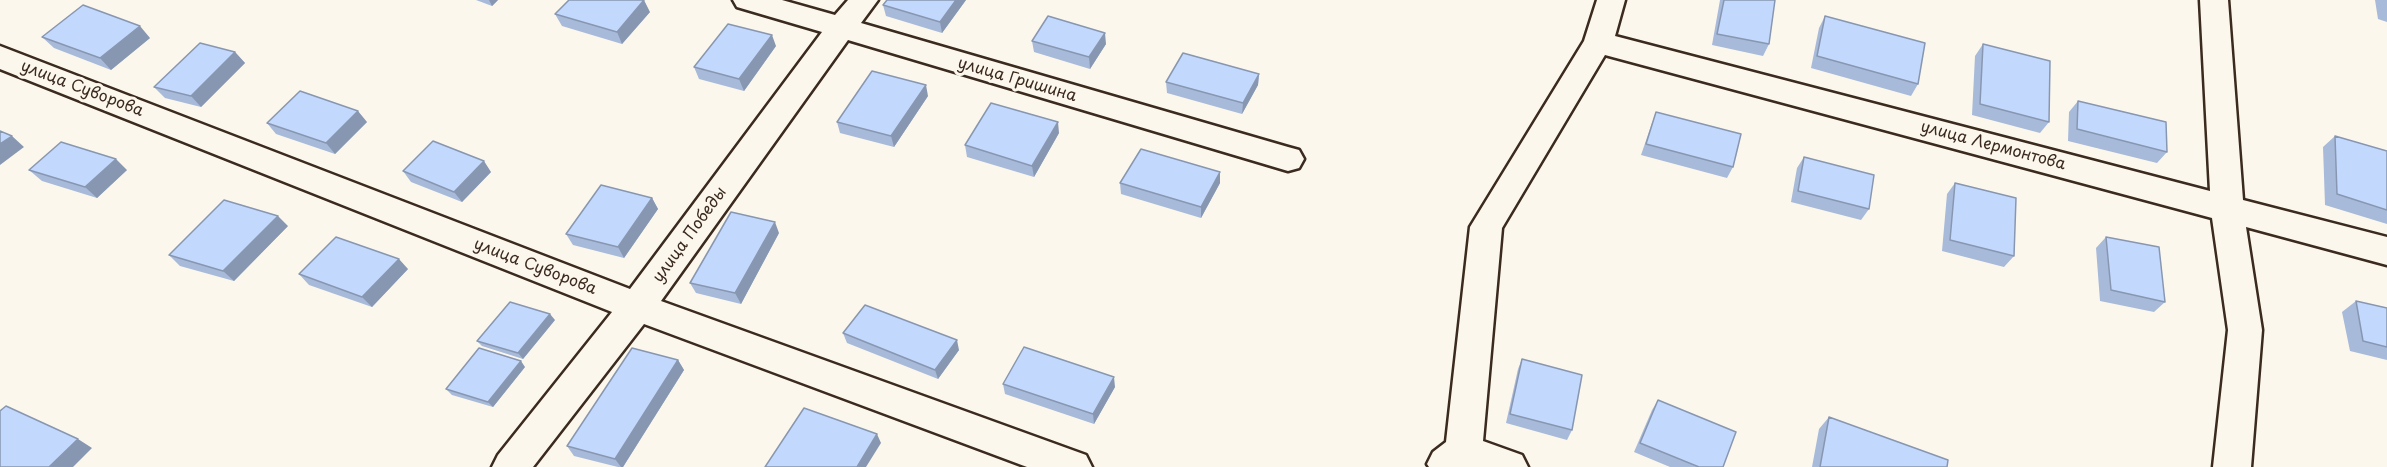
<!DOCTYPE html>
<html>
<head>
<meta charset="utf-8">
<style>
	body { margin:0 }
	canvas { display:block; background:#fbf7ec }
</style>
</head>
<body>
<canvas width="2387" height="467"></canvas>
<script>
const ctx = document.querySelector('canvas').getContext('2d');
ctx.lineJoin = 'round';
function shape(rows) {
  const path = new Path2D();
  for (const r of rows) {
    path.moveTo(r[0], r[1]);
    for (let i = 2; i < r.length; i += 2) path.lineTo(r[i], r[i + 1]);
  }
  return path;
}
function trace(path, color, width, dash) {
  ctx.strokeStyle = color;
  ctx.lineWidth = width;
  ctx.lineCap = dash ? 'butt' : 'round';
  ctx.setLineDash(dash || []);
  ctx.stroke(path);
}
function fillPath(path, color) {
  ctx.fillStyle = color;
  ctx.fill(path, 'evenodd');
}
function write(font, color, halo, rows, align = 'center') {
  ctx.font = font + ' "Playpen Sans",sans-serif';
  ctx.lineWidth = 6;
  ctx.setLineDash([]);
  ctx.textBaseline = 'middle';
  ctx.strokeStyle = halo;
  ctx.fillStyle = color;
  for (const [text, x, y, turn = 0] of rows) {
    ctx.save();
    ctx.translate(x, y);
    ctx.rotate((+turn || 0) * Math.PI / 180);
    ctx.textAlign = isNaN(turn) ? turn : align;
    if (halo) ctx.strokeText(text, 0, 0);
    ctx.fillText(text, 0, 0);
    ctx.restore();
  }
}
const minor = shape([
	[733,0,782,0,835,15,848,0,878,0,861,23,1288,147,1299,150,1304,159,1299,168,1288,171,848,40,661,301,1086,455,1092,467,1027,467,644,324,533,467,492,467,498,455,612,312,0,69,0,46,630,289,822,32,737,7,733,0],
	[1597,0,1625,0,1615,36,2210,191,2200,0,2228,0,2243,200,2387,237,2387,265,2246,227,2262,330,2251,467,2213,467,2228,330,2212,218,1605,55,1502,228,1483,441,1522,455,1528,467,1429,467,1427,464,1433,452,1446,442,1470,227,1584,41,1597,0]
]);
trace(minor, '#3b2a1e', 5);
fillPath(minor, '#fbf7ec');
fillPath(shape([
	[476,0,498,0,492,6],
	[966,0,942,33,886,16,883,5],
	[1720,0,1775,0,1769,44,1763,56,1712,45],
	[2375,0,2387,0,2387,22,2378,19],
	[650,12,622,44,562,26,555,14],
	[1825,16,1918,84,1911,96,1811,68,1819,28],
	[42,37,150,38,111,70,54,48],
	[1032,41,1106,44,1090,69,1034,52],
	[1983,44,2049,122,2040,133,1972,115,1975,56],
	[776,46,744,91,699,79,694,67],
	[235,52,245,63,201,107,165,98,154,87],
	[1259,74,1258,85,1242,114,1167,93,1166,82],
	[928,96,894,147,840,133,837,122],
	[2078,101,2167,152,2157,163,2068,141,2069,112],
	[1656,112,1733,167,1727,178,1641,155,1652,123],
	[367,122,335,154,276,134,267,123],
	[1059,133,1034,177,967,157,965,145],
	[2335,136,2387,151,2387,224,2325,205,2323,147],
	[1804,157,1869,209,1861,220,1791,202,1797,168],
	[29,170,127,170,97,198,42,181],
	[403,171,491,172,462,202,411,182],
	[1220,172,1220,183,1201,218,1121,194,1120,183],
	[1955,183,2014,256,2004,267,1942,251,1947,194],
	[652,198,658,209,624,258,573,245,566,234],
	[288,226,234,281,180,266,169,255],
	[779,233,741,304,696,293,690,283],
	[2106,237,2165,302,2154,312,2100,301,2096,248],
	[408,269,372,307,309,285,299,274],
	[2356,301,2387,308,2387,360,2350,351,2342,312],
	[555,320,523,359,482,346,477,341],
	[843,333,959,350,938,379,847,343],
	[1522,359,1572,430,1567,440,1506,423,1518,369],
	[678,360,684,370,623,467,618,467,574,456,567,446],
	[525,367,493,407,452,395,446,389],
	[1003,384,1115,387,1094,424,1005,394],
	[1658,400,1723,467,1670,467,1634,452,1652,410],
	[1829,417,1947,467,1812,467,1819,429]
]), '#a8bada');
fillPath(shape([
	[489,0,498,0,492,6],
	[644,0,650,12,622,44,617,32],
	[956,0,966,0,942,33,940,22],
	[140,26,150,38,111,70,100,58],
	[1105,33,1106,44,1090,69,1089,57],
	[772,35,776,46,744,91,739,79],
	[235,52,245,63,201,107,191,96],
	[1259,74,1258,85,1242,114,1243,103],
	[926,85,928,96,894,147,891,136],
	[358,111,367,122,335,154,326,143],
	[1058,122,1059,133,1034,177,1032,166],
	[12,136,24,147,0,165,0,144],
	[116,159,127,170,97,198,85,187],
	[484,161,491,172,462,202,454,192],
	[1220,172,1220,183,1201,218,1201,207],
	[652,198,658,209,624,258,618,247],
	[278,216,288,226,234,281,223,271],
	[775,222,779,233,741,304,735,293],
	[399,259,408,269,372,307,362,297],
	[550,314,555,320,523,359,518,353],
	[957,340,959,350,938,379,935,370],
	[678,360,684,370,623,467,621,467,615,459],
	[521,361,525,367,493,407,488,402],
	[1114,377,1115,387,1094,424,1093,414],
	[877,434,881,443,866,467,857,467],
	[78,439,92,448,73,467,49,467]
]), '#8897b1');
const building = shape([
	[569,0,644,0,617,32,555,14,569,0],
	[887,0,956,0,940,22,883,5,887,0],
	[1724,0,1775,0,1769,44,1717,34,1724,0],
	[83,5,140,26,100,58,42,37,83,5],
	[1048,16,1105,33,1089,57,1032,41,1048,16],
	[1825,16,1925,43,1918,84,1817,56,1825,16],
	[728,24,772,35,739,79,694,67,728,24],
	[200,43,235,52,191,96,154,87,200,43],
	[1983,44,2050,61,2049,122,1980,104,1983,44],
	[1183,53,1259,74,1243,103,1166,82,1183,53],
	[872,71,926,85,891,136,837,122,872,71],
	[300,91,358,111,326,143,267,123,300,91],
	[2078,101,2166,122,2167,152,2077,129,2078,101],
	[991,103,1058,122,1032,166,965,145,991,103],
	[1656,112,1741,134,1733,167,1646,144,1656,112],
	[0,131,12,136,0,144,0,131],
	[2335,136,2387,151,2387,210,2337,194,2335,136],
	[433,141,484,161,454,192,403,171,433,141],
	[61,142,116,159,85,187,29,170,61,142],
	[1141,149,1220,172,1201,207,1120,183,1141,149],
	[1804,157,1874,175,1869,209,1798,191,1804,157],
	[1955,183,2016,198,2014,256,1950,240,1955,183],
	[601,185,652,198,618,247,566,234,601,185],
	[224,200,278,216,223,271,169,255,224,200],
	[731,212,775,222,735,293,690,283,731,212],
	[336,237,399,259,362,297,299,274,336,237],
	[2106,237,2159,247,2165,302,2111,290,2106,237],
	[2356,301,2387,308,2387,347,2363,341,2356,301],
	[510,302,550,314,518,353,477,341,510,302],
	[865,305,957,340,935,370,843,333,865,305],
	[1024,347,1114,377,1093,414,1003,384,1024,347],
	[479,348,521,361,488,402,446,389,479,348],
	[632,348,678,360,615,459,567,446,632,348],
	[1522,359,1582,375,1572,430,1510,414,1522,359],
	[1658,400,1736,432,1723,467,1699,467,1640,443,1658,400],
	[6,406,78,439,49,467,0,467,0,411,6,406],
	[804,408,877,434,857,467,765,467,804,408],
	[1829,417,1948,460,1947,467,1820,467,1829,417]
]);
fillPath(building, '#c3d8fd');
trace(building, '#8897b1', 1.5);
write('16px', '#3b2a1e', '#fbf7ec', [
	["улица Гришина",1017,80,16],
	["улица Суворова",82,89,21],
	["улица Лермонтова",1993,146,15],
	["улица Победы",690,235,-54],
	["улица Суворова",535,267,21]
]);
</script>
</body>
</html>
